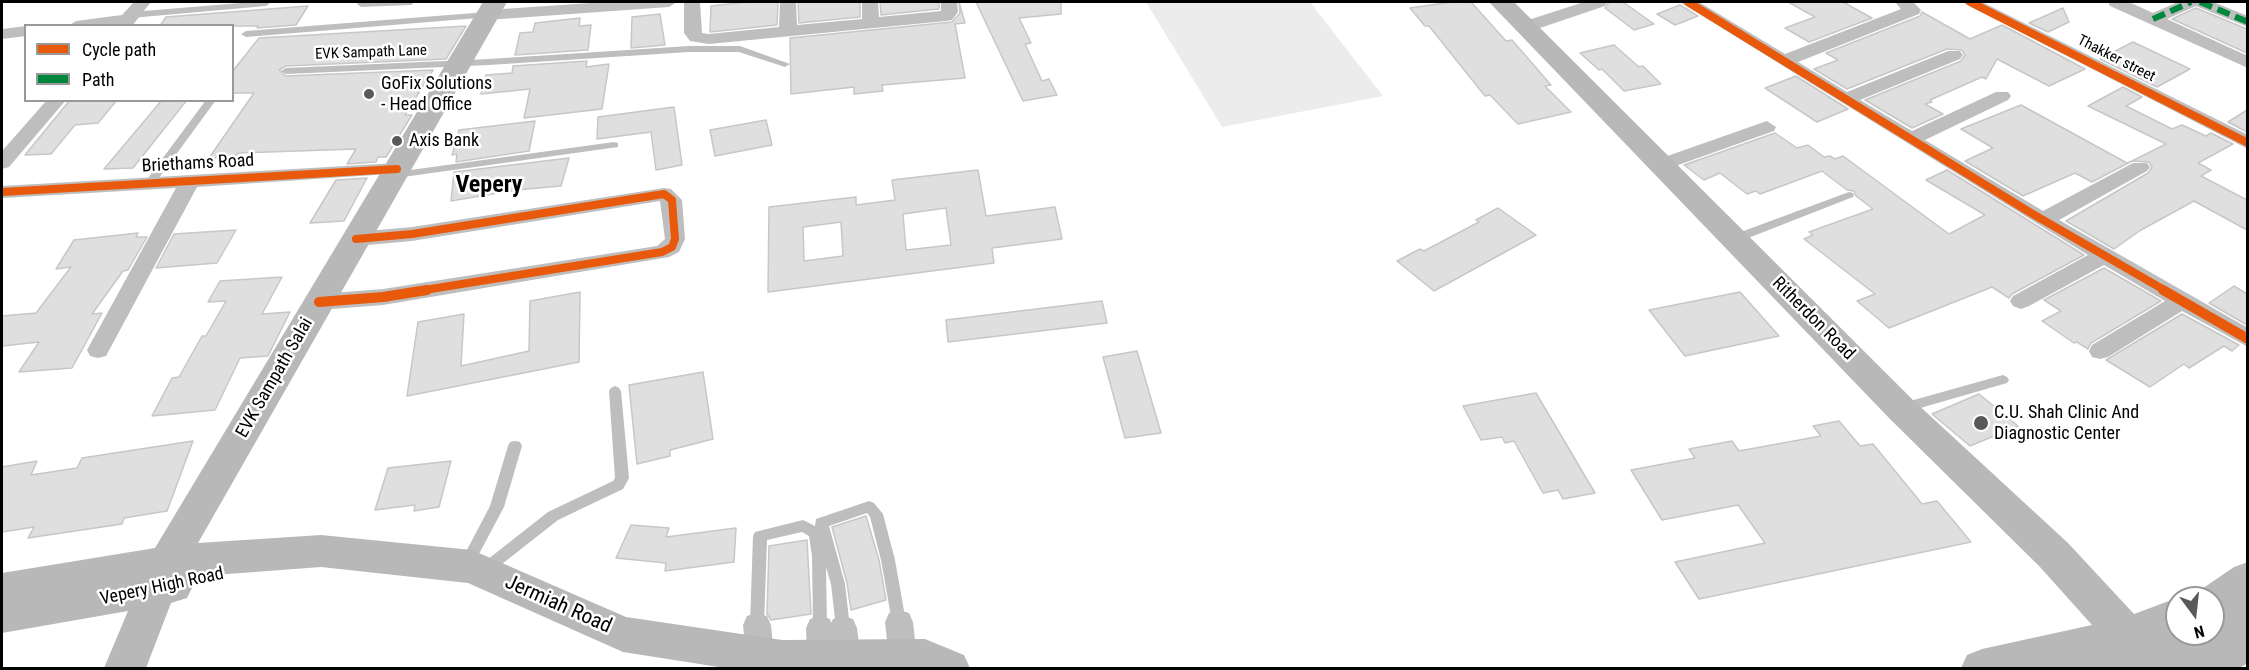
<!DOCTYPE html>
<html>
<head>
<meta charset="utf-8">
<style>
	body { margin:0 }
	#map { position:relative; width:2249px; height:670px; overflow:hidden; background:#fff; font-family:"Roboto Condensed",sans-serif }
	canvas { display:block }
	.frame { position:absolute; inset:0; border:3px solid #000; pointer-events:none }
	.legend { position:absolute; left:24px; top:24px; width:210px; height:78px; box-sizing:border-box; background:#fff; border:2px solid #999; margin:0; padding:8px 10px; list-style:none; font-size:18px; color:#000 }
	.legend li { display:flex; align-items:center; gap:12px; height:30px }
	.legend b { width:30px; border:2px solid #999 }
	.north { position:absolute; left:2165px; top:586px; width:60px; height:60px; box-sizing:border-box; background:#fff; border:2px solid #999; border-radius:50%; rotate:165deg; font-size:16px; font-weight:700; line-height:24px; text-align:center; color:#000 }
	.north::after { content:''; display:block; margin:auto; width:21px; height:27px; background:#595959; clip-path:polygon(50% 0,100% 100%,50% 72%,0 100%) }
</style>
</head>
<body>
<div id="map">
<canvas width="2249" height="670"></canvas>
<div class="frame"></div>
<ul class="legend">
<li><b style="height:8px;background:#e8590c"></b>Cycle path</li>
<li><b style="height:8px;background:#00873e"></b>Path</li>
</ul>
<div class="north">N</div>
</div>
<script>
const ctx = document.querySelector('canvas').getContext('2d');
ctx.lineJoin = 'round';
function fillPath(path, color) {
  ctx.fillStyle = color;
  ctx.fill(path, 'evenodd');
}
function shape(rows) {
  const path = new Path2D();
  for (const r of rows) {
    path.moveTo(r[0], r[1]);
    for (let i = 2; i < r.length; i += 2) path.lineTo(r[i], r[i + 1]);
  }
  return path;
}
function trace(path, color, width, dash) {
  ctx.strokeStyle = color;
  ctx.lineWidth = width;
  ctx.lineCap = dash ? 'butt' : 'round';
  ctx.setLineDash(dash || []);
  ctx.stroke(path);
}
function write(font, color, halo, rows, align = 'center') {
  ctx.font = font + ' "Roboto Condensed",sans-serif';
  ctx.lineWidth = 5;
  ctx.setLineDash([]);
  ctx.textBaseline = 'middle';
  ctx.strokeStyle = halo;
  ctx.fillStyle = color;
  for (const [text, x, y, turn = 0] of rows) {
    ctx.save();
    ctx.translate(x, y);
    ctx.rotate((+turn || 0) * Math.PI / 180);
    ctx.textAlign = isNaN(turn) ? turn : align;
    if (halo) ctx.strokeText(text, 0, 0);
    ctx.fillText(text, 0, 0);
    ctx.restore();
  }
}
fillPath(shape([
	[1146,2,1310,2,1383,96,1222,127]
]), '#ececec');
const building = shape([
	[748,2,778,2,777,25,710,32,711,6,748,2],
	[798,2,860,2,860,17,799,23,798,2],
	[880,2,939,2,939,9,881,15,880,2],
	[959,2,965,23,955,24,965,78,882,85,883,91,854,94,854,87,791,94,790,38,952,22,960,13,959,2],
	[976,2,1061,2,1061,14,1019,18,1031,43,1025,44,1042,81,1049,79,1057,95,1023,101,976,2],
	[1452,2,1471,2,1506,41,1512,40,1551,85,1545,86,1571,112,1518,124,1490,95,1485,96,1429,26,1425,26,1410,8,1452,2],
	[1609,2,1623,2,1654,24,1634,30,1605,8,1609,2],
	[1788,2,1843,2,1872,18,1809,42,1785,28,1815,17,1788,2],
	[1680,5,1698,16,1675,25,1657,14,1680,5],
	[308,6,296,25,257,28,258,26,160,26,166,17,308,6],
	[2063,8,2069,22,2048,32,2029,23,2063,8],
	[2196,8,2247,29,2247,53,2172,19,2196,8],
	[1922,12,1970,39,2002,25,2085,69,2049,86,1997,59,1986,79,1982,77,1930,100,1932,102,1925,104,1943,114,1912,128,1865,100,1961,61,1965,55,1962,50,1947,49,1847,89,1814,69,1838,60,1826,53,1920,16,1922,12],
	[660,14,665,45,631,48,632,17,660,14],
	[580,18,579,26,591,25,588,50,515,55,520,33,533,32,535,23,580,18],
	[466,26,446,59,286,66,279,70,286,76,433,70,405,115,412,115,386,157,378,157,376,162,347,164,356,149,238,153,234,158,209,158,254,93,232,93,232,72,259,38,466,26],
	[2133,42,2190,69,2157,87,2100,59,2133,42],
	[1614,45,1639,67,1643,66,1661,84,1624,91,1602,69,1599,70,1580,53,1614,45],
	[587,61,586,67,609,64,602,109,524,118,530,89,481,94,486,75,512,73,513,66,587,61],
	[1796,76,1848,109,1817,122,1765,88,1796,76],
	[2123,87,2142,97,2126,106,2172,129,2182,125,2206,136,2211,133,2233,144,2198,163,2211,170,2201,176,2247,200,2247,230,2194,201,2141,230,2114,249,2066,221,2148,173,2152,167,2149,162,2132,161,2166,144,2088,106,2123,87],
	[70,100,117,100,98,123,75,125,51,154,25,155,70,100],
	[162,100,187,100,133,168,104,169,162,100],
	[2021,105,2127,163,2132,161,2092,182,2075,173,2023,196,1965,161,1993,148,1961,129,2021,105],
	[674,107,682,165,656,170,651,132,597,139,598,117,674,107],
	[2247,110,2247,132,2228,122,2247,110],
	[766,120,772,145,715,156,710,130,766,120],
	[535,121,529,151,456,162,457,154,452,155,459,130,535,121],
	[1775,133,1797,148,1808,145,1824,157,1830,156,1835,159,1843,156,1949,234,1985,215,1926,180,1947,170,2084,255,2012,294,2009,298,1992,287,1889,328,1857,301,1875,294,1804,239,1813,235,1809,232,1873,209,1856,196,1854,191,1847,190,1822,171,1760,194,1756,191,1747,194,1720,173,1704,180,1684,165,1775,133],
	[569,158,561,186,516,190,451,201,454,172,569,158],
	[978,170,986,216,1055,207,1062,239,992,248,994,263,768,292,769,207,856,197,856,205,895,200,892,180,978,170],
	[946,208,951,245,906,250,903,214,946,208],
	[841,222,843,256,804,261,803,227,841,222],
	[367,178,344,221,310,223,336,180,367,178],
	[1498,208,1536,235,1434,291,1397,261,1420,249,1424,251,1479,222,1476,220,1498,208],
	[236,230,217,263,156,268,174,234,236,230],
	[138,233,136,237,147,237,128,270,123,271,92,314,102,313,72,368,19,372,39,342,2,346,2,316,36,313,71,267,56,269,74,240,138,233],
	[2104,268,2161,301,2091,343,2088,349,2077,342,2074,343,2042,321,2061,311,2044,300,2104,268],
	[282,277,262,314,290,312,268,356,240,358,215,410,152,416,172,378,179,377,202,336,206,336,226,301,208,302,220,281,282,277],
	[2234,286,2247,294,2247,325,2209,303,2234,286],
	[580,292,579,362,407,396,418,322,464,314,461,366,529,351,530,301,580,292],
	[1740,292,1779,336,1685,356,1649,310,1740,292],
	[1102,301,1107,323,948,342,946,320,1102,301],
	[2182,314,2239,345,2232,351,2224,346,2189,368,2184,364,2150,387,2106,360,2182,314],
	[1137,351,1161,433,1125,438,1103,357,1137,351],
	[703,372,713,439,670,450,670,456,637,464,629,385,703,372],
	[1536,393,1595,493,1563,499,1558,490,1543,493,1514,441,1505,443,1502,437,1481,440,1463,406,1536,393],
	[1979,394,2018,426,1970,446,1932,414,1979,394],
	[1839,421,1860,446,1873,444,1922,504,1937,501,1971,542,1699,599,1675,562,1765,543,1738,505,1662,520,1631,470,1695,458,1689,449,1732,441,1739,451,1821,436,1813,426,1839,421],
	[193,441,167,511,124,518,122,524,28,538,34,527,2,532,2,467,37,461,31,475,77,468,82,458,193,441],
	[451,461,439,507,414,511,415,505,375,510,388,468,451,461],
	[866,516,879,560,886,600,851,610,847,583,832,527,866,516],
	[631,525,669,528,666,537,736,528,734,562,665,571,666,563,616,558,631,525],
	[807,540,811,614,771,620,767,614,769,546,807,540]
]);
fillPath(building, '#dfdfdf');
trace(building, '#c7c7c7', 1.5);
fillPath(shape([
	[253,2,270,3,266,6,131,18,126,15,131,12,253,2],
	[358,2,415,2,411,5,361,7,357,4,358,2],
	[487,12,492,15,490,17,246,37,241,34,246,31,487,12],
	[689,46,740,46,790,64,785,67,739,52,689,52,489,65,286,74,281,71,286,68,489,59,689,46],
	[206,100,216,100,153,186,145,186,144,184,145,182,206,100],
	[614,142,618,143,618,147,396,178,391,175,396,172,614,142],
	[1849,192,1853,193,1854,195,1853,197,1738,242,1734,243,1728,239,1730,236,1849,192],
	[2003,375,2007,377,2009,380,2007,383,1903,413,1899,411,1897,408,1899,405,1903,403,2003,375],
	[615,386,619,388,621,391,629,478,623,489,558,520,488,575,483,577,478,575,476,571,478,567,548,512,613,481,615,478,609,391,611,388,615,386],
	[515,441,520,442,522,446,504,507,471,569,466,571,461,569,459,565,490,506,508,446,510,442,515,441],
	[869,501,874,503,883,514,895,560,906,622,904,627,899,628,894,627,892,622,881,560,870,517,867,513,829,526,845,584,850,628,848,633,843,635,838,633,836,628,831,584,826,567,827,628,825,633,820,635,815,633,813,628,812,556,809,536,802,532,767,540,764,625,762,630,757,631,752,630,750,625,753,536,755,532,803,520,815,526,816,519,869,501]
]), '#bebebe');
fillPath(shape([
	[134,2,151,2,132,26,68,26,76,21,122,15,134,2],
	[606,2,677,2,669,7,487,20,479,15,487,10,606,2],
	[684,2,700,2,702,33,709,34,779,27,780,2,796,2,797,25,862,19,862,2,878,2,879,17,941,11,941,2,957,2,958,12,952,20,946,21,709,44,690,41,684,33,684,2],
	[1584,2,1607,2,1605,6,1531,31,1519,31,1516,27,1519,23,1584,2],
	[1680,2,1699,2,1785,54,1901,9,1895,2,1913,2,1921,10,1919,14,1798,62,1847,92,1948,51,1960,51,1963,55,1960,59,1860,100,1912,131,1996,92,2008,92,2011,96,2008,100,1925,140,2043,211,2133,163,2147,163,2150,167,2147,171,2059,220,2248,328,2248,347,2182,311,2108,357,2100,359,2092,357,2089,351,2092,345,2165,301,2104,265,2029,306,2021,309,2013,306,2010,301,2013,296,2088,255,1680,2],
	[1962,2,1982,2,2248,135,2248,149,1962,2],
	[2108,2,2129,2,2153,13,2178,2,2213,2,2248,16,2248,27,2196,6,2167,19,2248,56,2248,68,2110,6,2108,2],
	[26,26,26,36,2,39,2,29,26,26],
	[47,100,66,100,9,167,2,169,2,151,47,100],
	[1767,121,1776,127,1774,131,1667,169,1660,171,1653,169,1650,165,1653,161,1767,121],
	[397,163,404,165,407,169,404,173,197,187,106,356,98,358,90,356,87,350,176,188,2,198,2,186,397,163],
	[664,188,671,189,682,200,685,239,679,252,669,257,383,305,319,310,311,307,308,302,311,297,319,294,383,289,657,246,665,239,660,201,412,241,356,246,349,244,346,239,349,234,356,232,412,227,664,188],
	[899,610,909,613,913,622,917,658,913,667,909,668,893,667,889,658,885,622,889,613,899,610],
	[757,613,767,616,771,625,774,655,770,664,760,668,750,664,746,655,743,625,747,616,757,613],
	[820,616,830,619,831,623,833,619,843,616,853,619,857,628,861,659,857,668,838,668,834,661,830,668,811,668,807,659,806,628,810,619,820,616]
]), '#bebebe');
fillPath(shape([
	[483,2,507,2,198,543,321,535,472,550,626,617,782,640,925,639,964,655,970,668,725,668,623,652,468,583,321,567,188,577,193,586,187,598,171,603,146,668,104,668,128,611,2,633,2,573,155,548,483,2],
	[1489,2,1514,2,1913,400,2068,543,2134,614,2177,598,2177,634,2151,644,2158,663,2161,655,2183,634,2213,634,2213,598,2195,598,2199,591,2234,567,2248,562,2248,663,2239,668,2118,668,2114,656,2061,668,1961,668,1967,655,1982,649,2092,625,2040,567,1889,418,1489,2]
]), '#b8b8b8');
trace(shape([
	[2067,668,2205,634]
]), '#b8b8b8', 37);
trace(shape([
	[2200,2,2248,22],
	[2153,19,2191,2]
]), '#00873e', 6, [13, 6]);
trace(shape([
	[1688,2,2031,213,2166,291],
	[1970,2,2248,143],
	[2,192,397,169],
	[356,239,412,234,664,194,672,200,675,239,672,247,662,252,418,291]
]), '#e8590c', 8);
trace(shape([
	[2163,290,2248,339],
	[319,302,383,297,427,290]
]), '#e8590c', 10);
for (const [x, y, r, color] of [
	[369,94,6,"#595959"],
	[397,141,6,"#595959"],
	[1981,423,8,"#595959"]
]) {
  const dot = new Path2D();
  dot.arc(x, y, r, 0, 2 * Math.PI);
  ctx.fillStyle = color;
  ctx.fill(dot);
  trace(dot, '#fff', 2);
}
write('15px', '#000', '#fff', [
	["EVK Sampath Lane",371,53,-2],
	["Thakker street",2116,59,27]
]);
write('18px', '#000', '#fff', [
	["GoFix Solutions",381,84],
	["- Head Office",381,105],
	["Axis Bank",409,141],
	["C.U. Shah Clinic And",1994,413],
	["Diagnostic Center",1994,434]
], 'left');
write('18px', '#000', '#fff', [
	["Briethams Road",198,164,-3],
	["Ritherdon Road",1813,319,45],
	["EVK Sampath Salai",275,378,-60],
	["Vepery High Road",162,587,-12]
]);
write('21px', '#000', '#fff', [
	["Jermiah Road",558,605,24]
]);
write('bold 24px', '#000', '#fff', [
	["Vepery",489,186]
]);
</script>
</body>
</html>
